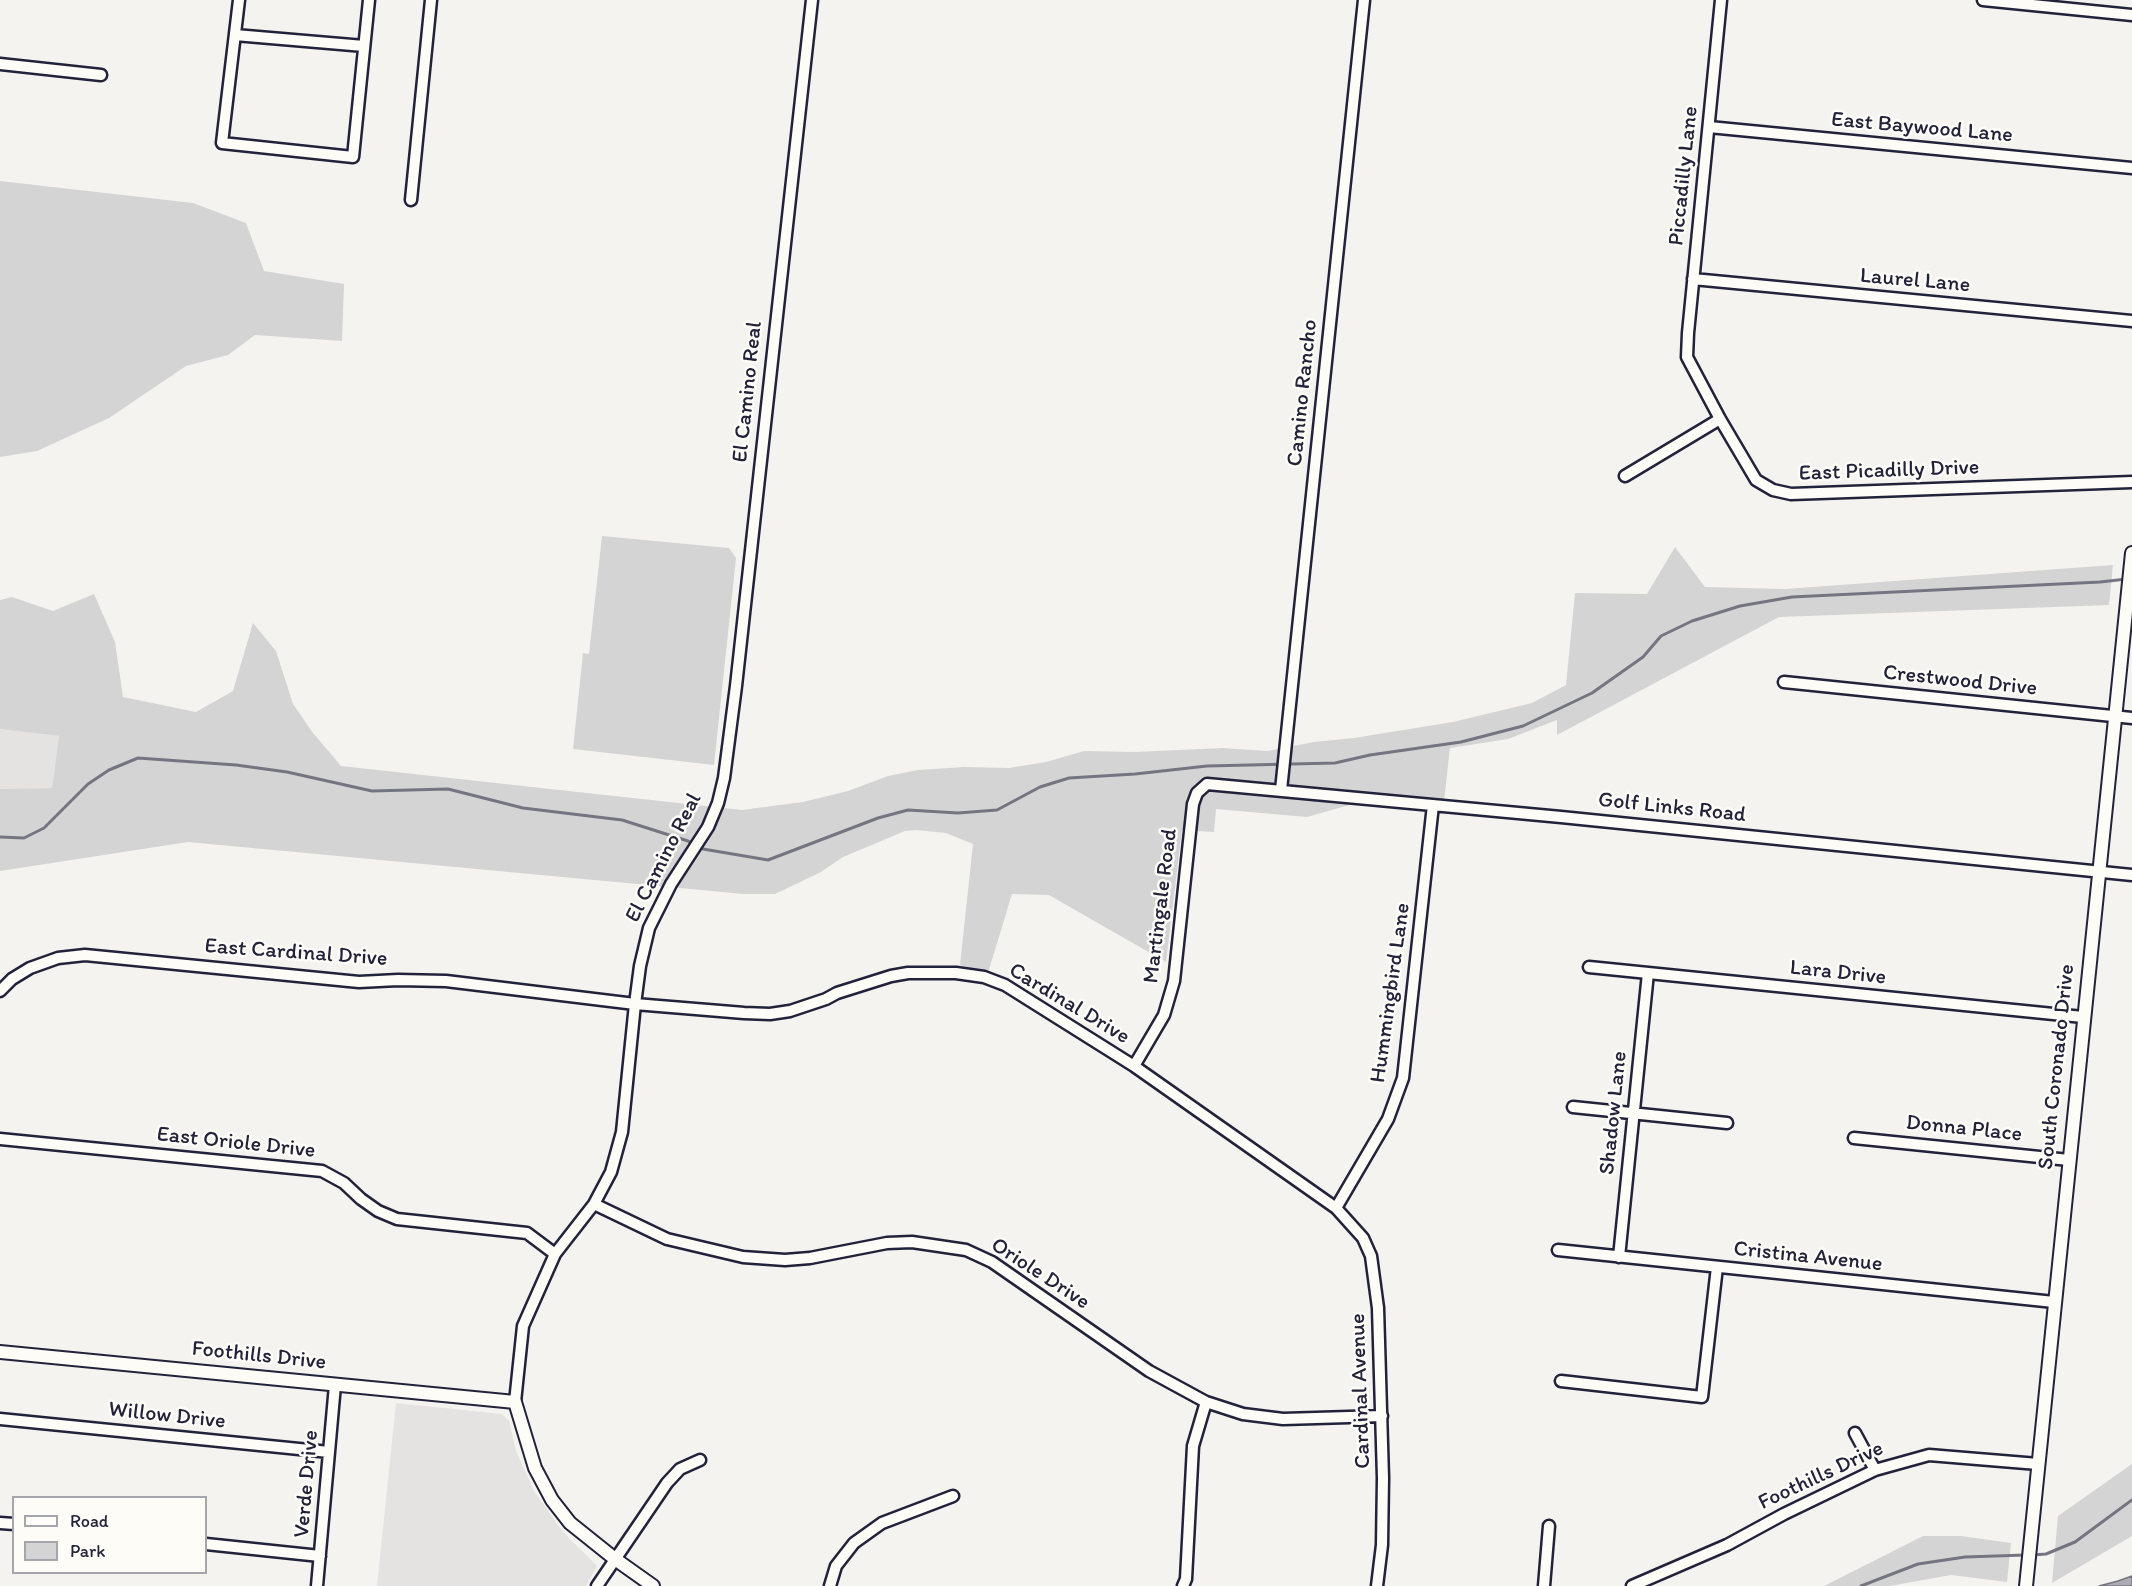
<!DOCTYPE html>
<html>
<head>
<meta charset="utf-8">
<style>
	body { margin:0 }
	#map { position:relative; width:2132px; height:1586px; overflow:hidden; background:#f4f3ef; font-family:Itim,sans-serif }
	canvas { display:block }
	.legend { position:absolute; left:12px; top:1496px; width:195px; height:78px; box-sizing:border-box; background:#fdfcf7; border:2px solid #a5a5ac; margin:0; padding:8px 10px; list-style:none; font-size:18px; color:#22223b }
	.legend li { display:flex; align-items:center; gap:12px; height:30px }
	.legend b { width:30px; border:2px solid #a5a5ac }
</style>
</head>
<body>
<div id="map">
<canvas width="2132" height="1586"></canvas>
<ul class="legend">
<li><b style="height:8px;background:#fdfcf7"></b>Road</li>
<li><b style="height:16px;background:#d5d4d5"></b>Park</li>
</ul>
</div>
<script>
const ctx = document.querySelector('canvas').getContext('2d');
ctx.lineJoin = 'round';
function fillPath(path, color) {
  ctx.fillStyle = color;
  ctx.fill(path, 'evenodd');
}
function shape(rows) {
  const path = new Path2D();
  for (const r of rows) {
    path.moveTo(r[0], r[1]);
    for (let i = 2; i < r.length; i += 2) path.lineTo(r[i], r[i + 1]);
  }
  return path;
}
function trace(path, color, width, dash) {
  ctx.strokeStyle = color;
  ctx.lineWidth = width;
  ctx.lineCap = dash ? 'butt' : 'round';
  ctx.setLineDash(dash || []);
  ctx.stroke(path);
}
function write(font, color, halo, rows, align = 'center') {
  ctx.font = font + ' Itim,sans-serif';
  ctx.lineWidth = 5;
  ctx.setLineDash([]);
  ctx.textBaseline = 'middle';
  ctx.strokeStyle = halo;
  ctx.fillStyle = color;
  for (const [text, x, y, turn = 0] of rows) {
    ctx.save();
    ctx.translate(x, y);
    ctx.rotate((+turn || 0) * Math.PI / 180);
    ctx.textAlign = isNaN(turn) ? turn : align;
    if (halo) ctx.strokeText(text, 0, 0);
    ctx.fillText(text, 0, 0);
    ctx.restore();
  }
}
fillPath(shape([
	[0,729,59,736,52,788,0,789],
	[396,1403,502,1414,509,1421,516,1451,534,1491,563,1532,597,1566,586,1586,377,1586]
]), '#e4e3e2');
fillPath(shape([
	[0,181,193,203,246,223,264,271,344,284,342,341,255,335,228,355,186,366,109,418,37,451,0,457],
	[602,536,729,548,736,558,714,765,573,749,583,653,589,654],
	[1675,547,1705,587,1785,589,2113,565,2109,605,1779,617,1557,735,1557,720,1508,739,1450,748,1444,801,1360,802,1307,817,1216,809,1214,832,1182,830,1166,962,1049,895,1012,894,988,973,960,965,973,844,946,833,916,830,905,831,843,857,821,872,775,894,744,894,188,842,0,871,0,789,52,788,59,736,0,729,0,600,12,597,53,611,94,594,115,642,123,697,196,712,233,691,253,623,276,651,293,704,313,733,341,766,742,810,803,802,848,791,888,776,918,770,964,767,1009,768,1046,762,1084,751,1134,752,1223,748,1267,751,1314,742,1354,738,1453,722,1532,703,1566,685,1575,593,1647,594],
	[2132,1464,2132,1536,2052,1583,2058,1516],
	[1923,1536,1961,1536,2011,1543,2007,1582,1951,1575,1890,1586,1824,1586]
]), '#d5d4d5');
const water = shape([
	[2132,1576,2132,1586,2099,1586,2118,1581,2132,1576]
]);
fillPath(water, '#acacb2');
trace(water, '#757582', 1.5);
trace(shape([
	[0,837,24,838,44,828,88,784,109,770,138,758,236,765,287,772,372,791,448,789,523,808,622,820,688,841,703,849,768,860,878,818,908,810,958,813,997,810,1040,787,1069,778,1135,774,1207,766,1335,763,1370,755,1461,742,1523,726,1592,693,1643,657,1661,636,1692,621,1740,606,1792,597,2100,582,2127,579],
	[2033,1555,2046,1554,2075,1542,2132,1500],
	[1861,1586,1918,1564,1965,1557,2026,1555]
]), '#757582', 3);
const minor = shape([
	[239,0,222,143,353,157,369,0],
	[1721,0,1688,333,1687,357,1720,419,1756,480,1773,490,1791,494,2132,482],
	[1983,0,2132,15],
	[235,35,364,46],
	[0,64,101,75],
	[1709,127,2132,168],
	[411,200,431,0],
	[1693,279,2132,321],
	[1625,476,1720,419],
	[1784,682,2132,718],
	[1281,790,1364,0],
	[1589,967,2083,1017],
	[0,991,12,979,30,968,58,958,85,955,359,982,398,980,446,981,635,1004,744,1013,770,1014,790,1011,826,999,837,993,891,976,908,973,956,973,984,977,1005,985,1134,1066,1336,1208,1363,1238,1371,1256,1378,1308,1383,1478,1382,1545,1377,1586],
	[1134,1066,1164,1015,1174,981,1193,804,1197,793,1207,784,1561,817,2132,875],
	[1573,1107,1727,1123],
	[1854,1138,2069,1160],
	[0,1139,322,1171,344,1183,361,1199,378,1211,397,1219,527,1233,555,1254],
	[594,1204,667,1239,743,1257,785,1260,810,1258,887,1243,912,1242,966,1250,992,1262,1149,1371,1206,1402,1243,1414,1283,1419,1382,1416],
	[1336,1208,1388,1119,1403,1078,1433,805],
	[1558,1250,2054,1302],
	[1619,1257,1648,973],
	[1561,1381,1702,1397,1717,1267],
	[515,1402,523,1326,555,1254,594,1204,611,1172,622,1132,635,1004,640,966,649,928,671,884,708,827,718,803,724,778,736,686,812,0],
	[0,1419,329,1452],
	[1855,1433,1875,1470],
	[0,1523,14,1524],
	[206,1544,320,1556],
	[317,1586,335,1385],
	[597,1586,667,1483,680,1469,700,1460],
	[830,1586,836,1566,854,1543,882,1523,953,1496],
	[1183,1586,1186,1579,1193,1446,1206,1402],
	[1544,1586,1549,1526],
	[1632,1586,1727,1545,1784,1514,1875,1470,1929,1455,2038,1464]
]);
const tertiary = shape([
	[0,1352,515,1402,535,1468,552,1500,570,1523,615,1559,653,1586],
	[2026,1586,2132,553]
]);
trace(minor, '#22223b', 15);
trace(tertiary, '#22223b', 16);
trace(minor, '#fdfcf7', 10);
trace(tertiary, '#fdfcf7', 12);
write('22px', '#22223b', '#fdfcf7', [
	["East Baywood Lane",1922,128,5],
	["Piccadilly Lane",1684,176,-84],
	["Laurel Lane",1915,281,5],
	["El Camino Real",748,392,-84],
	["Camino Rancho",1303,393,-84],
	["East Picadilly Drive",1889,471,-2],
	["Crestwood Drive",1960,681,6],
	["Golf Links Road",1672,808,6],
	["El Camino Real",664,858,-63],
	["Martingale Road",1161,906,-83],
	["East Cardinal Drive",296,953,4],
	["Lara Drive",1838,973,6],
	["Hummingbird Lane",1391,993,-82],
	["Cardinal Drive",1069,1004,31],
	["South Coronado Drive",2057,1067,-84],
	["Shadow Lane",1614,1113,-84],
	["Donna Place",1964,1129,6],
	["East Oriole Drive",236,1143,6],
	["Cristina Avenue",1808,1257,6],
	["Oriole Drive",1040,1274,33],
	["Foothills Drive",259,1356,6],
	["Cardinal Avenue",1361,1391,-92],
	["Willow Drive",167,1416,6],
	["Foothills Drive",1821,1476,-25],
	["Verde Drive",307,1484,-85]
]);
</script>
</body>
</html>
